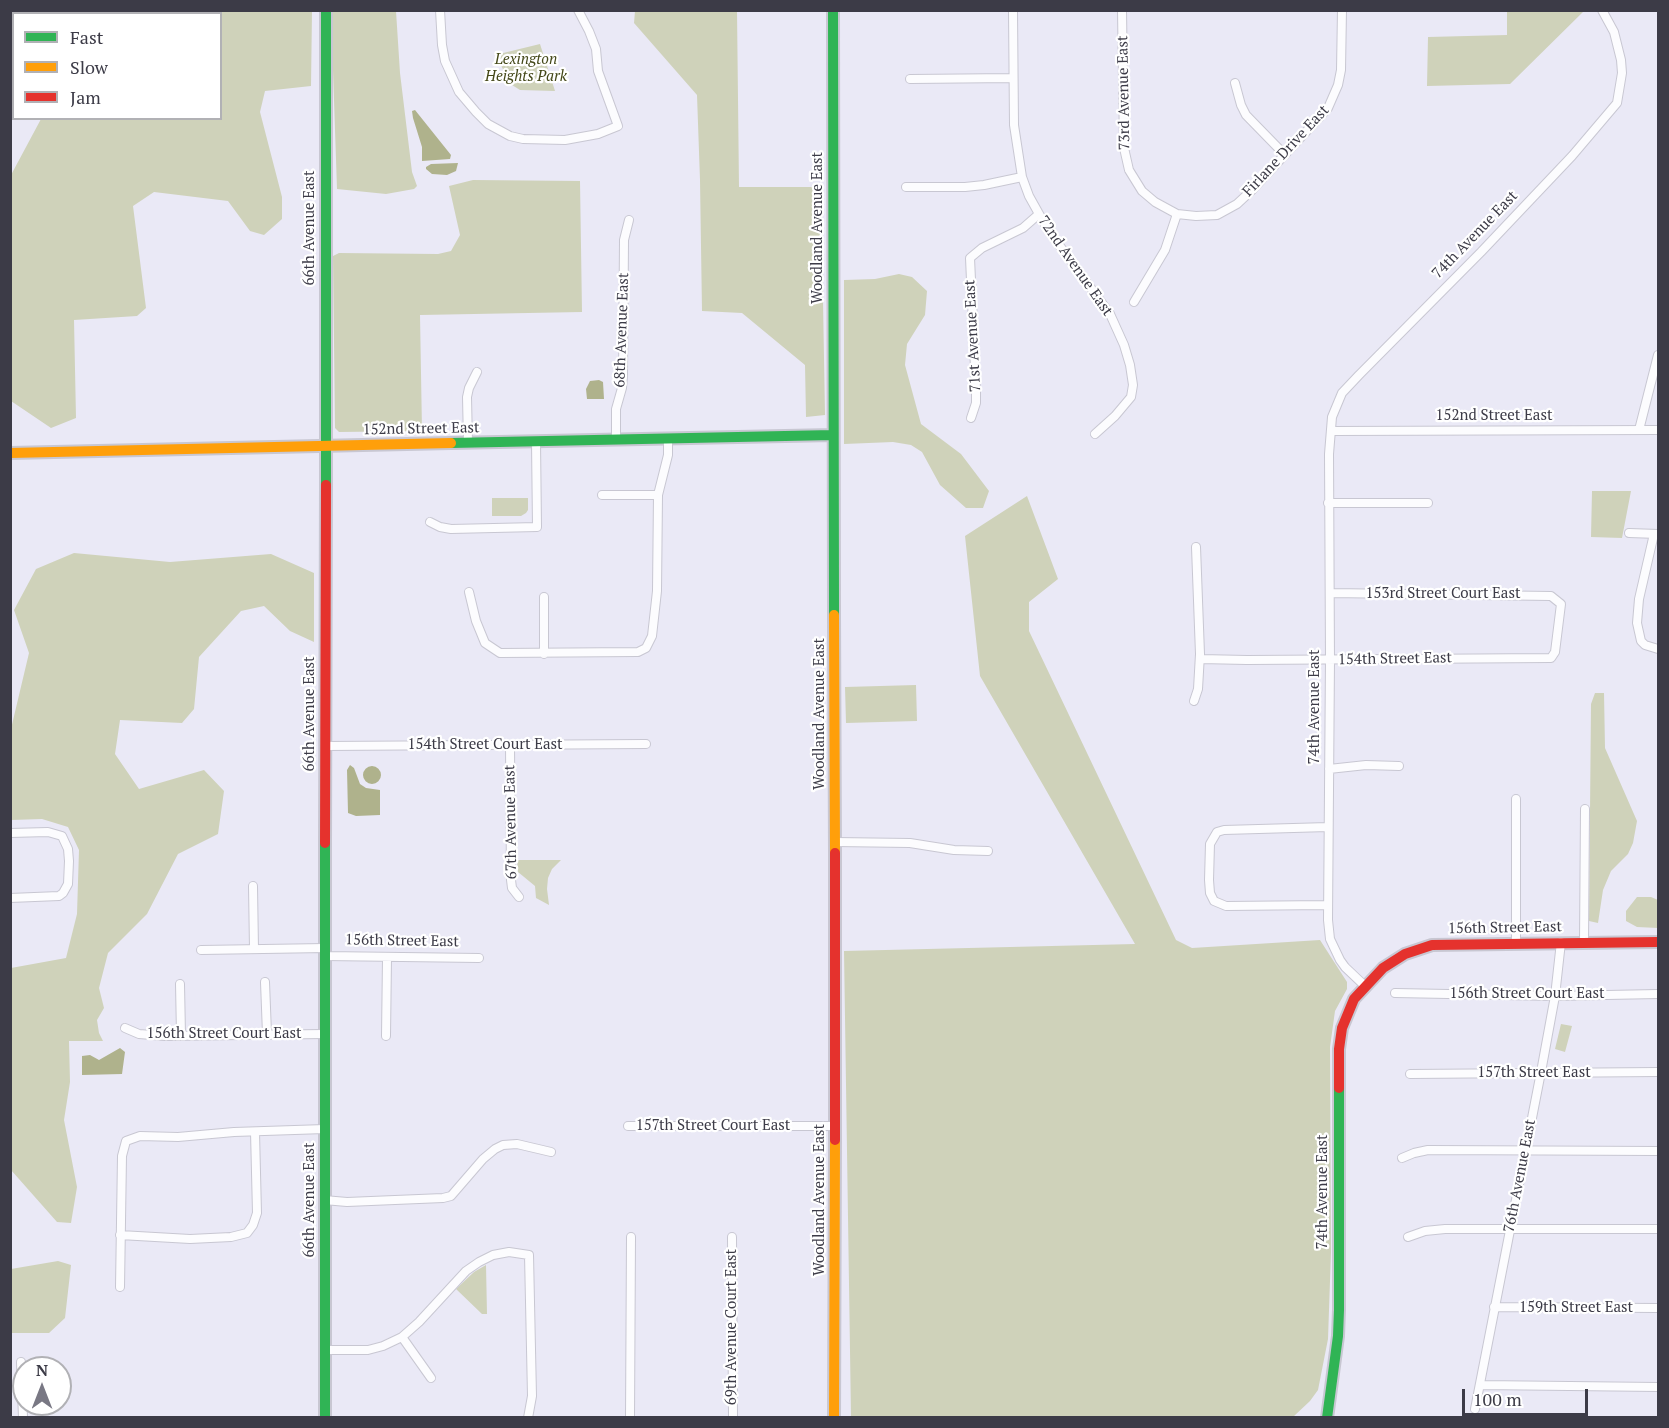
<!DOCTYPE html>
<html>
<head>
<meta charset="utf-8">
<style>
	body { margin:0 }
	#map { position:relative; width:1669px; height:1428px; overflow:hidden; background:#eae9f6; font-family:"PT Serif",serif }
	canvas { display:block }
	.frame { position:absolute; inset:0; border:12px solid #3c3b47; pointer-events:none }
	.legend { position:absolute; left:12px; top:12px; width:210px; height:108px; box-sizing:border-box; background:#fff; border:2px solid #b1b1b5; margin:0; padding:8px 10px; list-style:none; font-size:18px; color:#3c3b47 }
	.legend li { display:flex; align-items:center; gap:12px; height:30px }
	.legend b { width:30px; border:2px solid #b1b1b5 }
	.north { position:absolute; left:12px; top:1356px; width:60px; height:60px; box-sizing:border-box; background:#fff; border:2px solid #b1b1b5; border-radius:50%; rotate:0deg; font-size:16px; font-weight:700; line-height:24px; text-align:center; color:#3c3b47 }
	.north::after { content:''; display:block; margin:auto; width:21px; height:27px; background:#797884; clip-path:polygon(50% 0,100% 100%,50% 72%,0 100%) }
	.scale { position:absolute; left:1462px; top:1389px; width:126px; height:27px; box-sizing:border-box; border:3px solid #3c3b47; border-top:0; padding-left:8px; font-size:18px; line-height:21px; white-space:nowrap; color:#3c3b47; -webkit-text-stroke:4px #fff; paint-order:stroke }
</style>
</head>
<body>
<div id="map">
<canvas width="1669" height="1428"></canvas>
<div class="frame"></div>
<ul class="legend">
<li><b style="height:8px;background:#30b455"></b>Fast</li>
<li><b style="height:8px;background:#ff9f0a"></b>Slow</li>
<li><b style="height:8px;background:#e5322d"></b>Jam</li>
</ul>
<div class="north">N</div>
<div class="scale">100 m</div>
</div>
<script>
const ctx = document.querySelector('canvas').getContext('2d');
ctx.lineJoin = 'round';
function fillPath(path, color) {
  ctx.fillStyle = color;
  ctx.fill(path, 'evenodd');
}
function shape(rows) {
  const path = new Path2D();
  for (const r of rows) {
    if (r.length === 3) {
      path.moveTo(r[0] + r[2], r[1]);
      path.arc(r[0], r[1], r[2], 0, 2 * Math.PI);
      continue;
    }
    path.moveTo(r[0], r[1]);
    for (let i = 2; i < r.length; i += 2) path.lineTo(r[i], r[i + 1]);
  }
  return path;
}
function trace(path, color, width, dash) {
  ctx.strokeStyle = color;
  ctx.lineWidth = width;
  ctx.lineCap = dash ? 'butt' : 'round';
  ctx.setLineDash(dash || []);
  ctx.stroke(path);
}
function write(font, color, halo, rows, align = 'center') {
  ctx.font = font + ' "PT Serif",serif';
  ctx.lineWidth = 4.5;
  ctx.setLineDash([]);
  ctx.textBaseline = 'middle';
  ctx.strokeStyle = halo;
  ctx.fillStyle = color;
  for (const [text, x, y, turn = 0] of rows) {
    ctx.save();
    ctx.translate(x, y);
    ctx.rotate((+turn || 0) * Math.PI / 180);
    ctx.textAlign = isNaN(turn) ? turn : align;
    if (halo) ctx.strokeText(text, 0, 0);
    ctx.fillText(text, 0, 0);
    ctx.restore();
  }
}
fillPath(shape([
	[37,11,312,11,311,86,265,91,260,112,282,197,282,219,264,235,250,231,228,201,154,192,133,206,146,308,137,316,74,320,76,418,51,428,11,401,11,175,41,119,220,118,220,14,38,14],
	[331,11,396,11,400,73,412,172,417,186,414,189,386,194,337,189],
	[635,11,737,11,739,187,821,187,825,415,806,417,805,365,742,313,702,311,700,180,697,95,634,23],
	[1507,11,1584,11,1510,84,1427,86,1428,37,1507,35],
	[540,44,555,91,520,90,512,85,495,55],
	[473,180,580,181,582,312,420,315,422,431,339,432,335,428,333,256,339,253,438,254,451,251,460,235,449,186],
	[899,274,912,277,927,291,925,315,907,344,905,365,921,424,961,454,989,491,983,508,966,508,940,485,922,452,911,445,893,442,844,444,844,280,875,279],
	[1592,491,1631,491,1622,538,1591,537],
	[1027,496,1058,579,1029,602,1029,631,1176,940,1192,948,1320,940,1347,982,1347,989,1335,1011,1330,1047,1331,1252,1328,1339,1318,1390,1310,1401,1293,1417,851,1417,844,951,1135,944,980,676,965,536],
	[492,498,528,498,528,510,526,513,521,516,492,516],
	[74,553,170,562,271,554,314,573,314,642,290,631,264,606,241,611,199,657,194,709,182,723,120,720,115,754,139,789,204,770,224,791,218,834,178,854,147,914,108,953,99,988,104,1008,97,1020,99,1033,103,1041,69,1041,70,1082,64,1120,77,1187,71,1223,57,1222,11,1170,10,976,11,968,66,958,77,914,79,850,68,827,42,819,11,820,10,733,29,653,14,610,36,569],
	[916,685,917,721,846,723,845,687],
	[1595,693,1604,693,1605,748,1637,821,1633,843,1628,854,1611,871,1603,890,1598,923,1589,921,1591,704],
	[517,860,561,860,552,869,548,878,547,889,549,905,536,898,535,886,518,872],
	[1637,897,1651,897,1658,900,1658,928,1637,927,1626,921,1626,911],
	[1561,1024,1572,1026,1565,1052,1555,1049],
	[58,1261,71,1265,65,1318,49,1333,11,1333,11,1269],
	[486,1265,487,1314,482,1314,456,1289,474,1272]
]), '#cfd2ba');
fillPath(shape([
	[415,110,451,155,450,159,422,161,422,147,413,118,412,111],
	[458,163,456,171,447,175,432,174,426,169,426,167,431,164],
	[590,381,599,380,603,382,604,399,587,399,586,389],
	[350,765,354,768,360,784,366,788,380,790,380,815,356,816,348,813,347,770],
	[372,775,9],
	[120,1048,125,1052,122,1074,82,1075,82,1056,90,1055,99,1060]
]), '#afb28c');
const street = shape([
	[440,10,442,45,445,61,459,92,476,112,488,124,510,136,523,139,565,140,598,134,618,126,598,71,596,49,589,31,578,10],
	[1013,10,1014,125,1022,177,1029,196,1048,230,1110,314,1124,345,1130,365,1133,385,1131,397,1115,416,1095,434],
	[1122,10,1124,148,1129,170,1142,191,1155,202,1177,214,1196,216,1217,215,1237,204,1252,190,1328,108,1338,85,1341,70,1342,10],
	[910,79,1013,78],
	[1235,83,1241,105,1246,115,1285,155],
	[906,187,965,187,984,185,1022,177],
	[1134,302,1165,250,1177,214],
	[971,418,976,403,976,390,970,258,982,248,1023,228,1039,214],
	[1639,430,1658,355],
	[1331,431,1658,430],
	[616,440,616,409,622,388,623,376,624,240,629,220],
	[468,443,467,397,469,388,477,372],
	[602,495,658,495],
	[1328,503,1428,503],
	[430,522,440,527,451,529,537,527,536,442],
	[1629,533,1658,534],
	[1654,534,1639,599,1637,623,1641,641,1645,645,1658,649],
	[469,592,476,621,485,643,500,653,638,652,646,648,652,636,657,591,658,495,668,455,668,438],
	[544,654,544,597],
	[1200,659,1247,660,1551,658,1555,652,1561,604,1551,596,1330,593],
	[1194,701,1198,689,1200,654,1196,547],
	[510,745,511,880,512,888,519,897],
	[325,746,646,744],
	[1329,769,1366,765,1399,766],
	[1516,799,1516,943],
	[10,833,48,832,62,836,68,849,69,861,68,884,63,893,59,896,10,898],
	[835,842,910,843,954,850,988,851],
	[253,886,254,949],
	[1327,905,1226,906,1214,901,1210,893,1209,880,1210,844,1217,832,1224,830,1328,827],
	[1584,942,1585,809],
	[201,950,325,948],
	[325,956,479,958],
	[265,982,267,1034],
	[180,984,181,1035],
	[1365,986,1345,967,1340,960,1330,939,1328,920,1330,660,1329,454,1332,417,1342,393,1359,375,1481,252,1572,156,1617,103,1622,73,1621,60,1614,32,1602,10],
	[1395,993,1555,996,1658,994],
	[125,1028,139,1034,165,1036,324,1034],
	[386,1036,387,958],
	[1410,1074,1658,1072],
	[628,1126,834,1126],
	[1402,1158,1414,1153,1428,1150,1658,1151],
	[324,1200,347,1202,443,1198,451,1196,483,1159,495,1149,503,1145,517,1144,551,1152],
	[120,1235,190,1239,231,1237,247,1233,253,1225,257,1213,255,1132],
	[732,1237,733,1418],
	[1408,1237,1425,1231,1445,1229,1658,1229],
	[120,1287,122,1156,126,1141,140,1136,178,1137,234,1132,325,1129],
	[1494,1307,1658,1308],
	[402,1337,431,1378],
	[325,1350,368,1350,383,1346,402,1337,419,1322,466,1271,479,1262,493,1255,509,1252,529,1255,532,1396,528,1418],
	[21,1362,23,1418],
	[1481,1385,1658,1387],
	[1475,1409,1541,1072,1555,996,1561,942],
	[630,1418,631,1237]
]);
const fast = shape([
	[833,10,834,615],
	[451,443,833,435],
	[326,485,326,10],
	[325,1418,325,843],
	[1327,1418,1338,1336,1339,1310,1339,1088]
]);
const slow = shape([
	[10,453,451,443],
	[834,615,835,853],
	[834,1418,835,1140]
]);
const jam = shape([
	[325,843,326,485],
	[835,853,835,1140],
	[1339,1088,1339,1049,1342,1028,1354,999,1383,968,1405,954,1432,945,1658,942]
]);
trace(street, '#c8c7d2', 10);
trace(fast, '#c8c7d2', 14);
trace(slow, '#c8c7d2', 14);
trace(jam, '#c8c7d2', 14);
trace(street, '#fcfcfe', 8);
trace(fast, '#30b455', 10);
trace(slow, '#ff9f0a', 10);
trace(jam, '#e5322d', 10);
write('italic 15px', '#444819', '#fff', [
	["Lexington",526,60],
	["Heights Park",526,77]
]);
write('15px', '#3c3b47', '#fff', [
	["73rd Avenue East",1124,93,-91],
	["Firlane Drive East",1286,151,-47],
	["66th Avenue East",310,228,-90],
	["Woodland Avenue East",818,228,-90],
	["74th Avenue East",1475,235,-46],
	["72nd Avenue East",1075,266,55],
	["68th Avenue East",622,330,-88],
	["71st Avenue East",973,336,-93],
	["152nd Street East",1494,416],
	["152nd Street East",421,429,-1],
	["153rd Street Court East",1443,594],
	["154th Street East",1395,659,-1],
	["74th Avenue East",1315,707,-90],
	["66th Avenue East",310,714,-90],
	["Woodland Avenue East",820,714,-90],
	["154th Street Court East",485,745],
	["67th Avenue East",511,822,-91],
	["156th Street East",1505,928,-1],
	["156th Street East",402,941,1],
	["156th Street Court East",1527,994],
	["156th Street Court East",224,1034],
	["157th Street East",1534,1073],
	["157th Street Court East",713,1126],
	["76th Avenue East",1520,1176,-79],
	["74th Avenue East",1323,1192,-90],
	["66th Avenue East",310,1200,-90],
	["Woodland Avenue East",820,1200,-90],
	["159th Street East",1576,1308],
	["69th Avenue Court East",732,1327,-90]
]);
</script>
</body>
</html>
